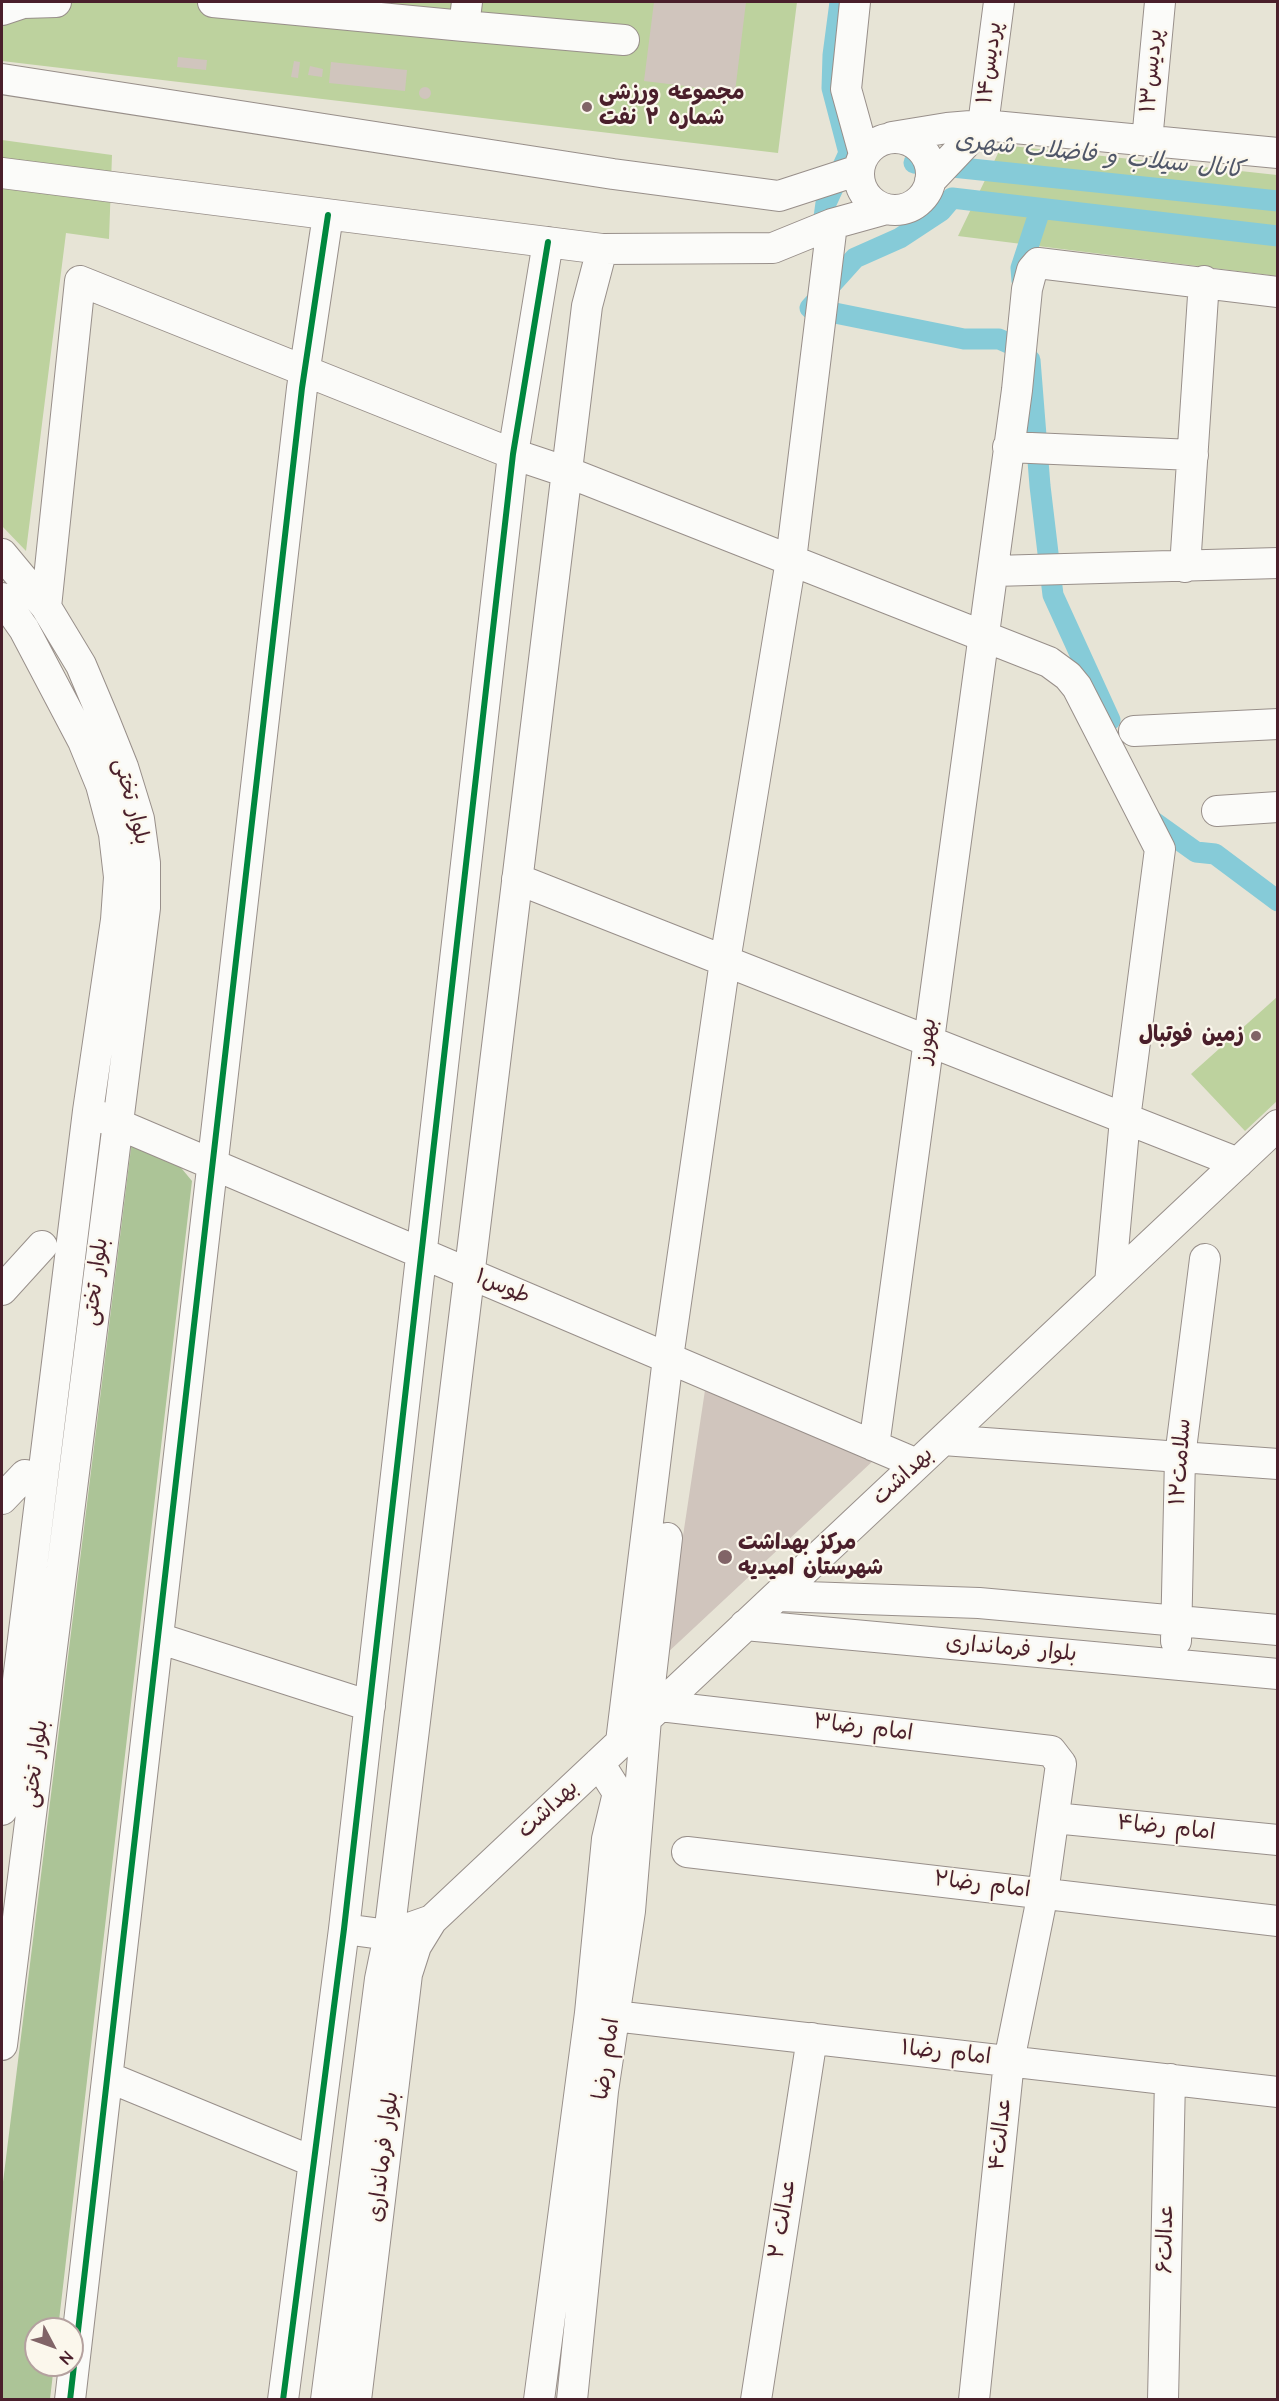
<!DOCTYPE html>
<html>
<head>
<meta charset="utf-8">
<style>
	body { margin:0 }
	#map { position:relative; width:1279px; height:2401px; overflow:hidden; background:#e7e4d6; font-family:"Architects Daughter",sans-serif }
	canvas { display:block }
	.frame { position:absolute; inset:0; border:3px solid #4a1f2b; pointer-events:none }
	.north { position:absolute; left:24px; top:2317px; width:60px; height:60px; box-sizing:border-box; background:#fbf7ec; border:2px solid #b4a19f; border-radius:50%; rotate:131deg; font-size:16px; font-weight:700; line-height:24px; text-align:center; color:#4a1f2b }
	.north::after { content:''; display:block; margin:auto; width:21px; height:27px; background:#816467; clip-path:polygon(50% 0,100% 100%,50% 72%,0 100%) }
</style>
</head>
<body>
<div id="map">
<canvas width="1279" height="2401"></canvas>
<div class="frame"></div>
<div class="north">N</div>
</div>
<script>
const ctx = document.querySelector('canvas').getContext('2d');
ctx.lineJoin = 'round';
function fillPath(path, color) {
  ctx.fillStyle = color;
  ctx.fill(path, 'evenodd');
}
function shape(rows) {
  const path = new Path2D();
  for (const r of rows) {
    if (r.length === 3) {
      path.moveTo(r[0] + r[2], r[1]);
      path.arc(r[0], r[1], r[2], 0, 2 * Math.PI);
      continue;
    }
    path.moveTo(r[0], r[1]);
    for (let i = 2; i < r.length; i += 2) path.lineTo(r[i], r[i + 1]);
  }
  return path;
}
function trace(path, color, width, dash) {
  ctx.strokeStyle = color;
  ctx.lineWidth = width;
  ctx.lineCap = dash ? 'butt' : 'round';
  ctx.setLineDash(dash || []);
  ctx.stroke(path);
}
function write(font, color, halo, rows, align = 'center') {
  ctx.font = font + ' "Architects Daughter","Playpen Sans Arabic",sans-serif';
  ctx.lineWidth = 4.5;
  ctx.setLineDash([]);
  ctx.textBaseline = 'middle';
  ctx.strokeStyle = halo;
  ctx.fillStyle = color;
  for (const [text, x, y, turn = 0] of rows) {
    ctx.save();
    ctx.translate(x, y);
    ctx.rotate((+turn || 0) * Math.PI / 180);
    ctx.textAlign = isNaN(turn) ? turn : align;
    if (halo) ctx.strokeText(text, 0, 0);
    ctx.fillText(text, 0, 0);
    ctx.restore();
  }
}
fillPath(shape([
	[2,2,797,2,778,153,2,61],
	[2,140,112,155,109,239,66,233,26,551,2,526],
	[1002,145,1277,175,1277,276,958,236],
	[1277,997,1277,1101,1245,1131,1191,1074]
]), '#bdd29e');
fillPath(shape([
	[133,1132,163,1146,192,1181,58,2329,36,2329,36,2365,54,2365,50,2399,2,2400,2,2190]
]), '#acc497');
trace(shape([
	[914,163,1278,201],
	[821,239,826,203,849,153,832,88,833,55,840,2],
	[1022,281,1021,268,1040,210],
	[1028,358,1015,346,999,339,964,339,810,308,855,258,900,238,941,211,952,198,1278,236],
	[1030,360,1040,486,1053,595,1110,720],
	[1147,817,1196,852,1215,854,1278,901]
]), '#86cbd8', 21);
fillPath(shape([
	[654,2,746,2,735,92,644,81],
	[178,57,207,60,206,70,177,67],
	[294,61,300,62,298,78,291,77],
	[331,62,407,70,405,91,329,83],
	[310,66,323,69,322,77,308,75],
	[425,93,6],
	[707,1377,875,1459,665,1655]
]), '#d0c5bd');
const minor = shape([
	[213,2,464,26,467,2],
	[855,2,846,89,864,154],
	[999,2,983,125,1278,153],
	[2,10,23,3,56,2],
	[464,26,624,40],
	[2,79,613,174,779,196,859,170],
	[892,137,947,128,983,125,930,181],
	[895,174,36],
	[1147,141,1160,2],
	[2,173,602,249,773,248,832,224,886,209],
	[1008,447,1193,455],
	[2,554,46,607,81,665,105,722,123,767,139,819,145,863,145,908,2,2045],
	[1185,567,1204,281],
	[994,571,1278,563],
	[2,598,24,629,83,741,101,785,114,834,119,877,116,920,88,1111,2,1810],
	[46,607,80,281,513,454,567,472,1049,662,1068,676,1077,687,1160,849,1125,1119,1110,1283],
	[1134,731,1278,724],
	[1217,811,1278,807],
	[517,879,1238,1163],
	[99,1116,917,1464],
	[2,1290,42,1246],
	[943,1440,1278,1464],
	[874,1446,1017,390,1027,289,1032,270,1038,263,1278,292],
	[2,1499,25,1475],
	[777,1596,979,1603,1278,1630],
	[745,1625,1278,1674],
	[158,1638,370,1706],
	[1176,1641,1180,1457,1205,1259],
	[660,1706,1051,1751,1061,1764,1043,1893,1009,2061,974,2400],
	[621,1742,668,1358,725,961,791,560,832,224],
	[1054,1818,1278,1840],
	[687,1852,1278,1921],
	[344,1929,389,1935,432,1920,1278,1125],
	[614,2016,1278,2092],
	[108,2077,314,2162],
	[70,2400,302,388,328,215],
	[283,2400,344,1929,513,454,548,242],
	[326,2400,380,1979,389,1935,587,306,602,249],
	[356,2400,407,1974,416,1946,432,1920],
	[539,2400,590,2013,607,1839,618,1793,599,1763],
	[572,2400,603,2091,630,1911,646,1719,667,1538],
	[756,2400,812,2038],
	[1163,2400,1170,2079]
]);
trace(minor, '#988f8a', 32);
trace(minor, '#fbfbf9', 30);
trace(shape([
	[70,2400,302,388,328,215],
	[283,2400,344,1929,513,454,548,242]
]), '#00873e', 6);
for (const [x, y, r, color] of [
	[587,107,6,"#816467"],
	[1256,1036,6,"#816467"],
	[725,1557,8,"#816467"]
]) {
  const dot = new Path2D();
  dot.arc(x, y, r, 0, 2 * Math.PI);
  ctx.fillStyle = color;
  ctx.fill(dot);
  trace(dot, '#fbf7ec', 2);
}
write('22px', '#4a1f2b', '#fbf7ec', [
	["پردیس۱۴",991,63,-83],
	["پردیس۱۳",1153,71,-85],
	["بلوار تختی",130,802,75],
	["بهورز",928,1041,-82],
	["بلوار تختی",97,1282,-83],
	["طوس۱",502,1288,23],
	["سلامت۱۲",1182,1462,-86],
	["بهداشت",904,1477,-43],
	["بلوار فرمانداری",1011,1650,5],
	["امام رضا۳",863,1729,7],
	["بلوار تختی",37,1764,-83],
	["بهداشت",549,1810,-43],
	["امام رضا۴",1166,1829,6],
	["امام رضا۲",982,1886,7],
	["امام رضا۱",946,2054,6],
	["امام رضا",608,2059,-82],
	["عدالت۴",1002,2134,-84],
	["بلوار فرمانداری",385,2157,-83],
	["عدالت ۲",784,2219,-81],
	["عدالت۶",1167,2239,-89]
]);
write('bold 22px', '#4a1f2b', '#fbf7ec', [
	["مجموعه ورزشی",599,94],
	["شماره ۲ نفت",599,119],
	["زمین فوتبال",1244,1036,"right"],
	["مرکز بهداشت",738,1544],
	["شهرستان امیدیه",738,1569]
], 'left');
write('italic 24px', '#505768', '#fbf7ec', [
	["کانال سیلاب و فاضلاب شهری",1099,157,6]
]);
</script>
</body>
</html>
